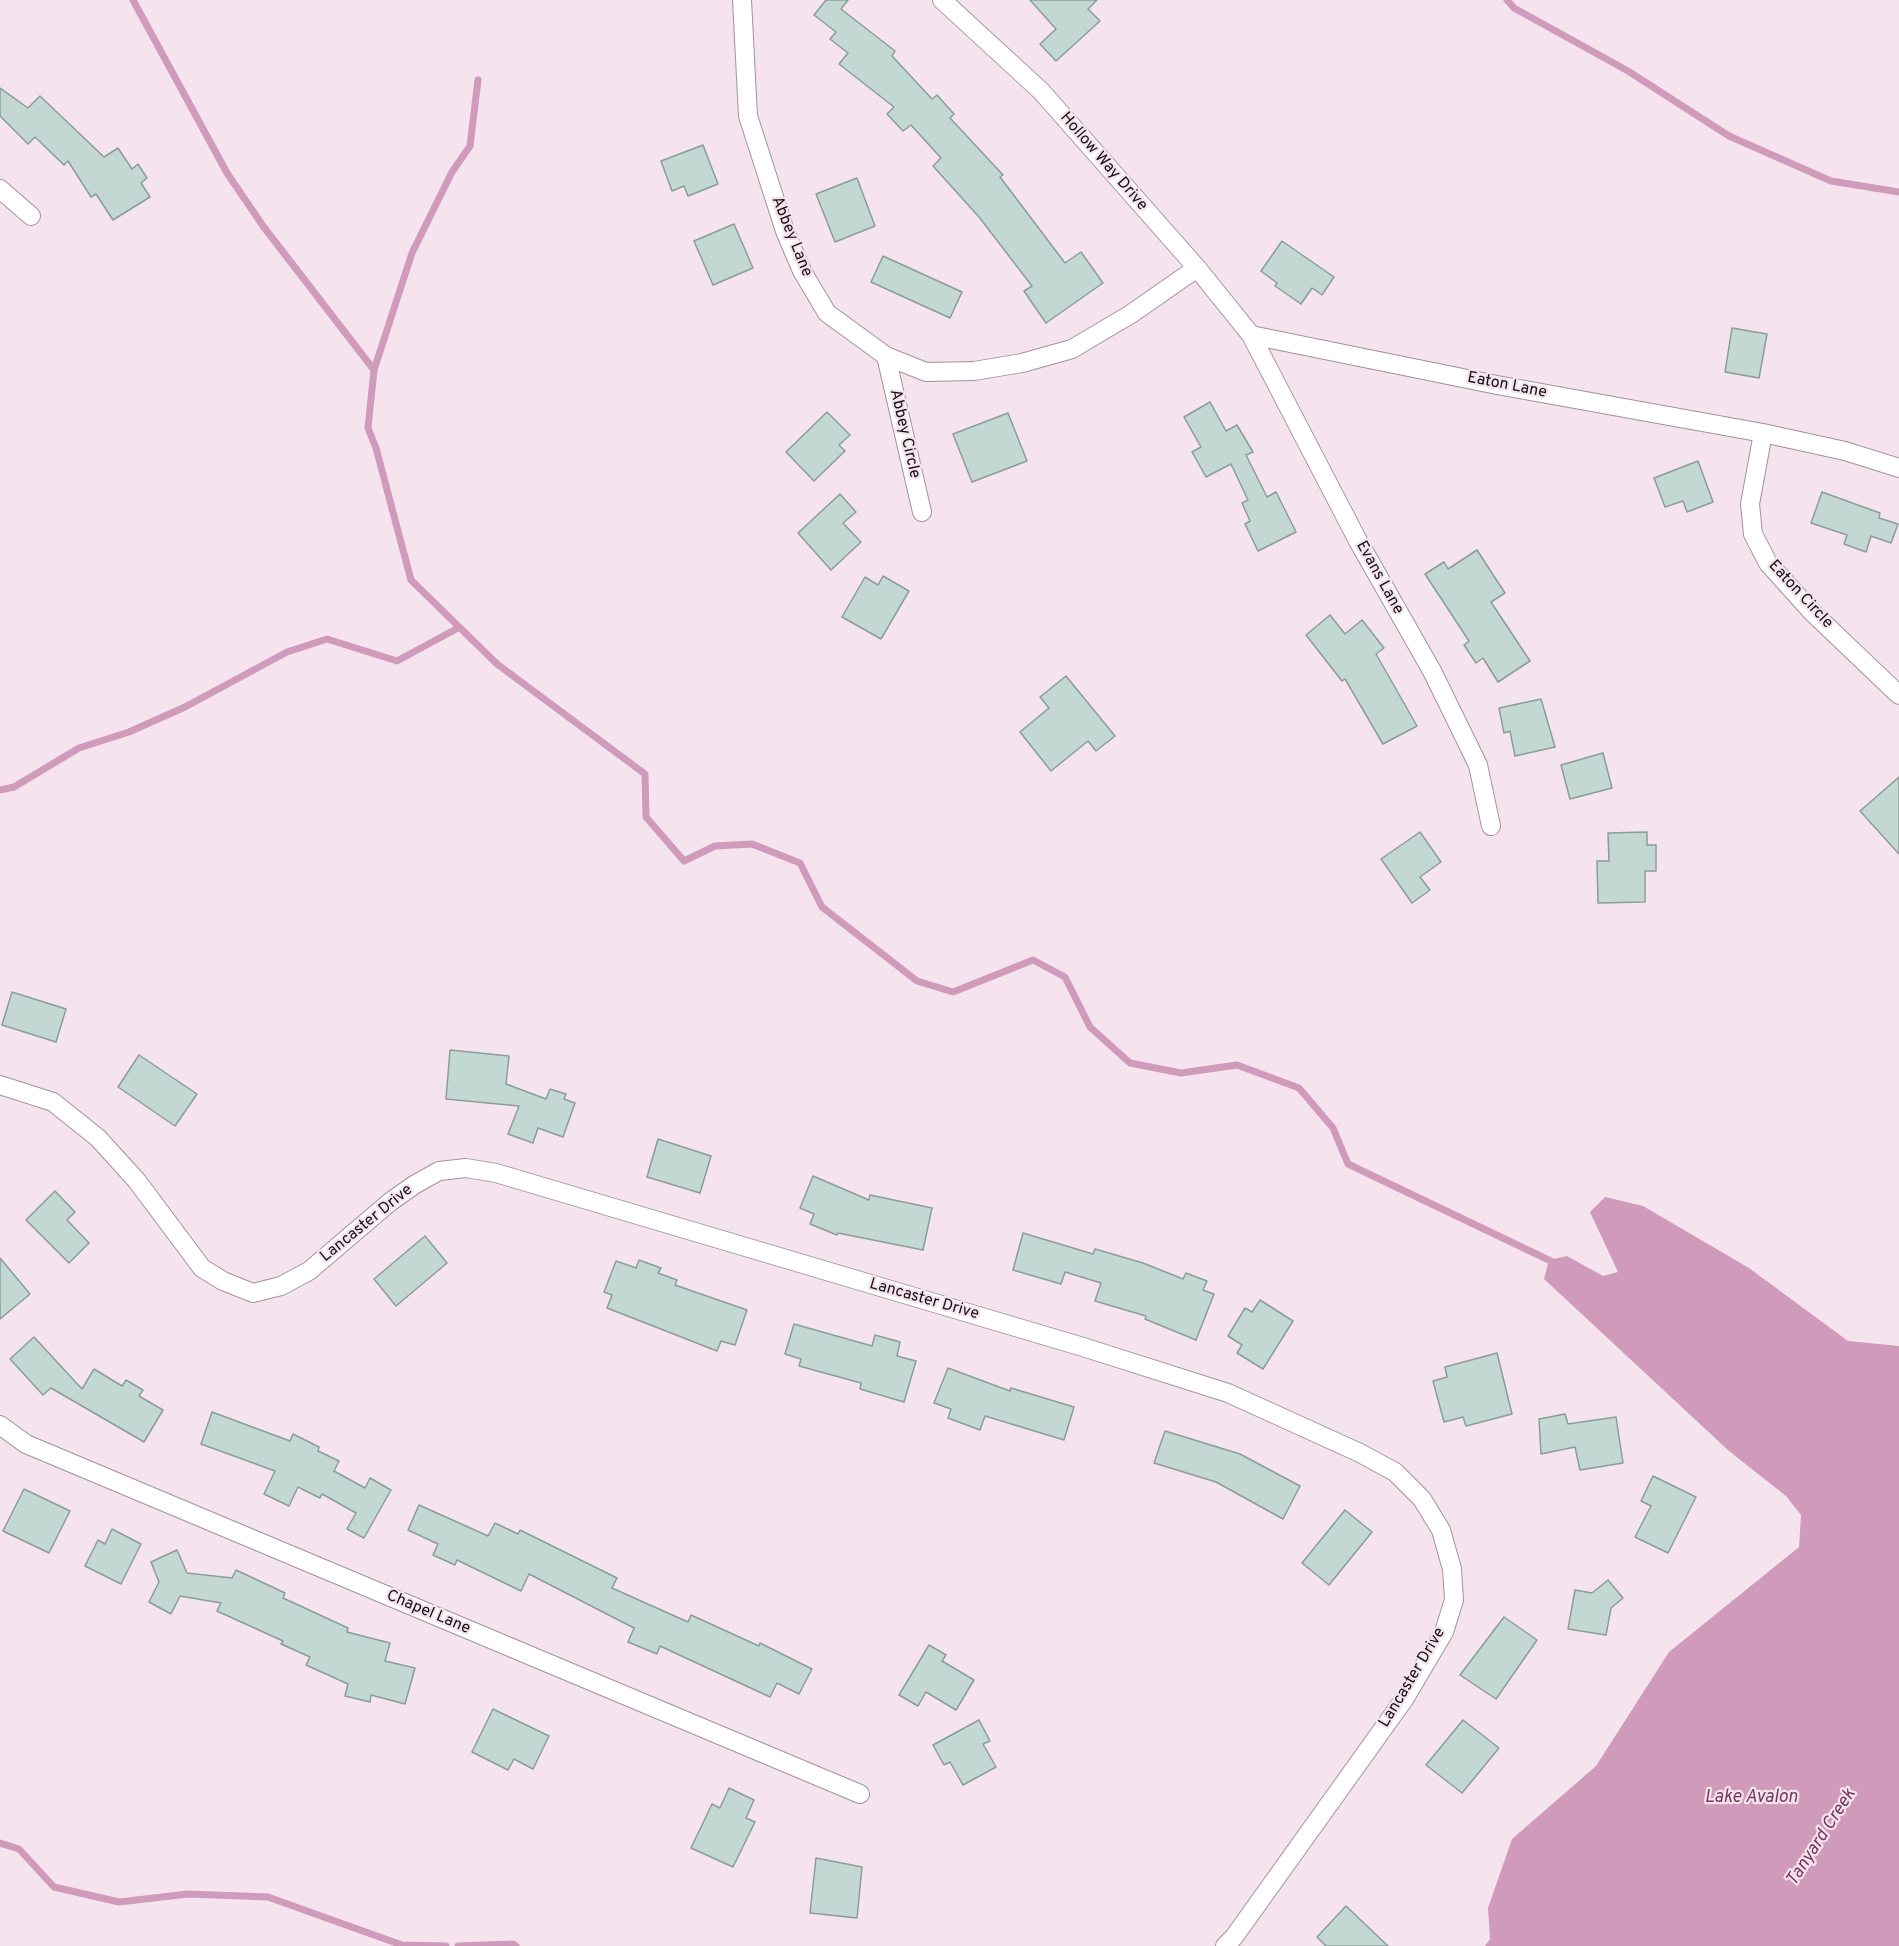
<!DOCTYPE html>
<html>
<head>
<meta charset="utf-8">
<style>
	body { margin:0 }
	canvas { display:block; background:#f5e4ee }
</style>
</head>
<body>
<canvas width="1899" height="1946"></canvas>
<script>
const ctx = document.querySelector('canvas').getContext('2d');
ctx.lineJoin = 'round';
function fillPath(path, color) {
  ctx.fillStyle = color;
  ctx.fill(path, 'evenodd');
}
function shape(rows) {
  const path = new Path2D();
  for (const r of rows) {
    path.moveTo(r[0], r[1]);
    for (let i = 2; i < r.length; i += 2) path.lineTo(r[i], r[i + 1]);
  }
  return path;
}
function trace(path, color, width, dash) {
  ctx.strokeStyle = color;
  ctx.lineWidth = width;
  ctx.lineCap = dash ? 'butt' : 'round';
  ctx.setLineDash(dash || []);
  ctx.stroke(path);
}
function write(font, color, halo, rows, align = 'center') {
  ctx.font = font + ' Overpass,sans-serif';
  ctx.lineWidth = 4.5;
  ctx.setLineDash([]);
  ctx.textBaseline = 'middle';
  ctx.strokeStyle = halo;
  ctx.fillStyle = color;
  for (const [text, x, y, turn = 0] of rows) {
    ctx.save();
    ctx.translate(x, y);
    ctx.rotate((+turn || 0) * Math.PI / 180);
    ctx.textAlign = isNaN(turn) ? turn : align;
    if (halo) ctx.strokeText(text, 0, 0);
    ctx.fillText(text, 0, 0);
    ctx.restore();
  }
}
fillPath(shape([
	[1605,1197,1643,1206,1749,1268,1848,1341,1899,1346,1899,1946,1485,1946,1490,1939,1488,1908,1512,1839,1596,1766,1669,1652,1799,1547,1801,1515,1786,1496,1729,1451,1544,1279,1549,1260,1567,1256,1603,1276,1618,1272,1590,1212]
]), '#d09aba');
trace(shape([
	[133,0,227,173,263,226,374,370,368,428,376,448,411,580,497,664,645,774,646,817,684,861,715,846,752,844,800,863,822,907,917,981,953,992,1033,960,1065,977,1090,1027,1130,1063,1181,1073,1237,1065,1299,1088,1333,1128,1348,1164,1555,1263],
	[1507,0,1514,8,1628,71,1729,136,1831,181,1899,192],
	[374,370,412,253,452,172,470,146,478,80],
	[0,790,14,787,79,748,129,732,185,707,287,652,327,639,397,661,458,628],
	[0,1843,19,1849,54,1887,119,1902,188,1894,268,1897,402,1945,446,1946],
	[458,1946,513,1944,516,1946]
]), '#d09aba', 7);
const building = shape([
	[826,0,848,0,841,9,895,51,892,56,932,99,937,95,954,114,950,118,1003,175,1000,177,1065,263,1081,252,1103,283,1046,323,1024,291,1032,286,979,217,933,166,941,158,911,125,903,131,887,114,894,107,839,64,848,53,830,39,836,32,814,15,826,0],
	[1030,0,1097,0,1088,9,1100,21,1056,61,1040,44,1056,29,1030,0],
	[0,88,28,108,40,96,104,157,118,148,132,169,138,164,147,178,141,183,150,197,113,220,96,194,91,197,68,161,64,165,35,137,28,144,0,116,0,88],
	[703,145,718,184,688,196,684,186,672,191,661,161,703,145],
	[857,178,875,226,835,242,816,194,857,178],
	[734,224,753,268,713,285,694,241,734,224],
	[1282,241,1334,277,1322,295,1312,288,1301,304,1275,286,1277,283,1261,271,1282,241],
	[883,256,962,292,950,318,871,282,883,256],
	[1732,328,1767,334,1759,378,1725,372,1732,328],
	[1210,402,1226,431,1237,425,1253,452,1246,455,1267,497,1276,492,1296,532,1258,551,1245,524,1250,521,1242,503,1248,500,1231,464,1206,477,1192,452,1201,447,1184,417,1210,402],
	[827,412,850,435,839,445,845,451,814,481,786,452,827,412],
	[1008,413,1027,461,972,482,953,434,1008,413],
	[1698,461,1713,502,1687,512,1683,501,1665,507,1654,478,1698,461],
	[1822,492,1880,513,1879,518,1898,524,1891,543,1871,536,1866,552,1844,544,1847,535,1811,523,1822,492],
	[840,494,856,512,843,523,861,542,831,570,798,533,840,494],
	[1477,550,1505,593,1491,602,1530,661,1498,682,1483,658,1476,663,1464,645,1469,641,1425,574,1444,562,1448,569,1477,550],
	[883,576,909,591,881,639,842,617,865,577,878,585,883,576],
	[1330,615,1345,634,1362,620,1384,648,1376,654,1417,726,1383,744,1345,679,1342,681,1306,635,1330,615],
	[1066,676,1115,736,1096,751,1088,741,1051,771,1020,732,1049,708,1040,697,1066,676],
	[1541,699,1555,747,1515,756,1510,731,1504,733,1499,708,1541,699],
	[1603,753,1612,788,1570,799,1561,765,1603,753],
	[1899,777,1899,854,1860,811,1899,777],
	[1420,832,1441,862,1420,877,1430,890,1412,903,1381,859,1420,832],
	[1647,832,1647,845,1656,845,1656,871,1645,871,1645,902,1598,903,1597,861,1609,861,1608,833,1647,832],
	[12,992,66,1009,56,1042,2,1025,12,992],
	[450,1050,509,1056,506,1084,546,1099,550,1089,566,1094,564,1099,575,1103,563,1137,538,1128,533,1143,508,1134,519,1106,446,1099,450,1050],
	[139,1055,197,1094,175,1126,118,1087,139,1055],
	[658,1139,711,1156,700,1193,647,1177,658,1139],
	[813,1176,869,1200,870,1195,932,1208,923,1250,838,1233,837,1235,810,1224,814,1214,800,1208,813,1176],
	[55,1191,75,1212,67,1220,89,1243,69,1263,26,1220,55,1191],
	[1023,1233,1093,1254,1095,1249,1143,1263,1183,1279,1186,1273,1207,1281,1203,1290,1214,1294,1196,1340,1145,1319,1146,1316,1095,1301,1101,1283,1065,1272,1061,1284,1013,1270,1023,1233],
	[425,1236,447,1263,396,1306,374,1279,425,1236],
	[0,1258,30,1294,0,1319,0,1258],
	[639,1260,661,1268,658,1273,677,1280,675,1285,747,1310,735,1345,721,1341,717,1351,607,1308,612,1295,604,1292,616,1261,636,1268,639,1260],
	[1260,1300,1293,1321,1263,1369,1237,1353,1242,1345,1228,1336,1245,1308,1252,1312,1260,1300],
	[794,1324,872,1346,875,1335,900,1342,897,1356,916,1361,904,1402,860,1389,861,1383,799,1366,801,1359,785,1354,794,1324],
	[34,1337,82,1389,94,1369,122,1386,126,1380,143,1390,139,1396,163,1410,144,1442,51,1388,43,1395,10,1359,34,1337],
	[1497,1353,1512,1414,1466,1426,1463,1417,1444,1422,1433,1381,1447,1377,1445,1367,1497,1353],
	[948,1368,1010,1391,1011,1388,1074,1407,1064,1440,985,1416,980,1430,948,1418,951,1409,934,1403,948,1368],
	[212,1412,290,1441,293,1434,319,1447,318,1451,339,1461,334,1471,365,1488,370,1478,391,1490,364,1538,347,1529,356,1513,322,1494,320,1498,298,1487,289,1506,264,1494,275,1471,201,1444,212,1412],
	[1565,1414,1568,1424,1616,1417,1623,1463,1580,1470,1575,1447,1541,1454,1539,1419,1565,1414],
	[1165,1431,1240,1454,1300,1486,1283,1519,1216,1482,1154,1463,1165,1431],
	[1653,1476,1696,1497,1668,1553,1635,1537,1651,1506,1641,1501,1653,1476],
	[24,1489,70,1511,49,1553,3,1531,24,1489],
	[419,1505,488,1536,495,1523,518,1534,520,1530,617,1578,612,1588,688,1622,691,1615,759,1646,760,1643,812,1669,799,1694,777,1683,770,1697,660,1646,657,1654,628,1642,634,1628,529,1574,521,1591,457,1560,455,1565,433,1555,438,1544,408,1530,419,1505],
	[1345,1510,1372,1532,1329,1585,1302,1563,1345,1510],
	[112,1529,141,1544,121,1584,85,1566,98,1540,105,1544,112,1529],
	[177,1550,187,1573,232,1578,236,1570,285,1593,283,1598,348,1628,347,1632,390,1643,385,1661,415,1668,405,1704,371,1695,370,1702,345,1696,348,1684,306,1665,310,1657,281,1644,283,1641,217,1611,221,1603,180,1596,171,1614,149,1602,159,1582,151,1562,177,1550],
	[1608,1580,1623,1598,1611,1608,1606,1635,1568,1629,1575,1590,1592,1593,1608,1580],
	[1504,1617,1537,1640,1496,1699,1460,1675,1504,1617],
	[929,1645,946,1655,942,1661,974,1680,956,1710,926,1692,918,1706,899,1695,929,1645],
	[493,1709,549,1736,533,1769,514,1759,508,1770,472,1752,493,1709],
	[979,1720,990,1741,983,1744,996,1767,963,1785,950,1762,944,1765,933,1745,979,1720],
	[1463,1720,1499,1748,1462,1793,1426,1765,1463,1720],
	[729,1788,754,1800,746,1818,755,1822,733,1867,691,1848,712,1804,720,1808,729,1788],
	[816,1858,862,1867,857,1918,810,1913,816,1858],
	[1346,1906,1388,1946,1326,1946,1317,1937,1346,1906]
]);
fillPath(building, '#c4d8d3');
trace(building, '#8a9d98', 1.5);
const street = shape([
	[742,0,748,116,785,231,802,271,827,313,886,356,926,372,974,371,1022,363,1072,349,1131,314,1197,268],
	[942,0,1041,91,1197,268,1251,335,1357,539,1432,671,1478,765,1491,826],
	[0,189,31,216],
	[1251,335,1497,385,1763,433],
	[886,356,922,512],
	[1899,468,1845,451,1763,433,1750,504,1753,534,1768,563,1812,612,1899,695],
	[0,1085,53,1102,98,1138,137,1181,202,1268,223,1281,253,1293,281,1286,309,1271,390,1202,414,1185,439,1171,466,1168,496,1173,1083,1347,1228,1393,1360,1453,1395,1472,1422,1499,1441,1530,1452,1569,1454,1600,1444,1632,1405,1698,1234,1937,1225,1946],
	[0,1425,26,1444,860,1794]
]);
trace(street, '#a2929b', 20);
trace(street, '#fff', 18);
write('16px', '#151013', '#f5e4ee', [
	["Hollow Way Drive",1103,162,49],
	["Abbey Lane",791,237,68],
	["Eaton Lane",1507,386,11],
	["Abbey Circle",904,434,77],
	["Evans Lane",1379,578,61],
	["Eaton Circle",1800,595,47],
	["Lancaster Drive",367,1224,-39],
	["Lancaster Drive",924,1300,16],
	["Chapel Lane",428,1613,23],
	["Lancaster Drive",1413,1678,-59]
]);
write('italic 18px', '#75355f', '#f5e4ee', [
	["Lake Avalon",1751,1798],
	["Tanyard Creek",1822,1838,-57]
]);
</script>
</body>
</html>
